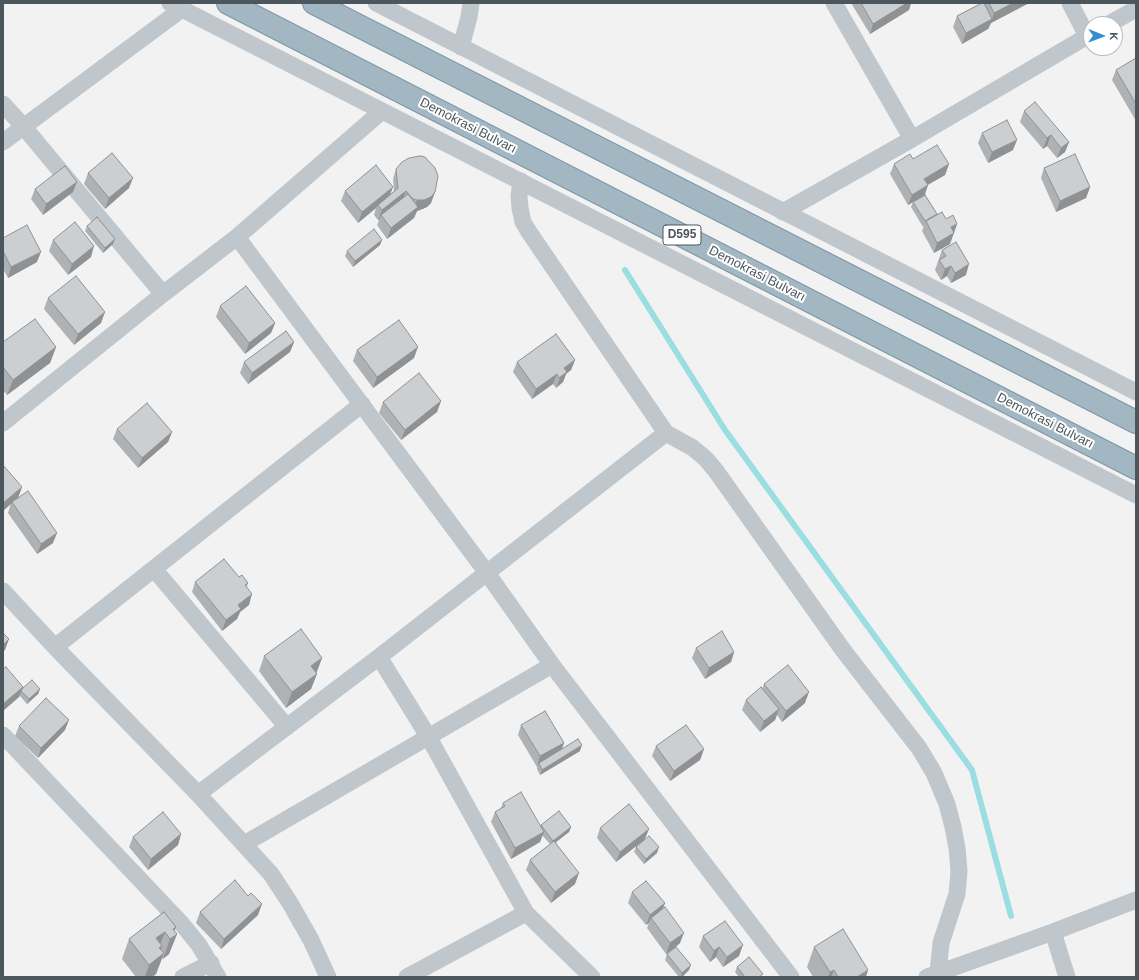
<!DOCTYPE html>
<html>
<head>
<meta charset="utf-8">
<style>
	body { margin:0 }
	#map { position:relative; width:1139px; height:980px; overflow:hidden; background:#f3f2f2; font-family:Helvetica,sans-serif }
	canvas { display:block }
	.frame { position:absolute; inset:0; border:4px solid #4c575d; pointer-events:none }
	.north { position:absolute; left:1083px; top:16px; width:40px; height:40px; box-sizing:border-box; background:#fff; border:1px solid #b7bcbe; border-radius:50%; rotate:91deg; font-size:11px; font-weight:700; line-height:16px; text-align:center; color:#4c575d }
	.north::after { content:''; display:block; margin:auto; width:14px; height:18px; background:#328ece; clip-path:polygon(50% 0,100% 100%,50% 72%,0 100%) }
</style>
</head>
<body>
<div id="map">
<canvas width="1139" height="980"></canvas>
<div class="frame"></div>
<div class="north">K</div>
</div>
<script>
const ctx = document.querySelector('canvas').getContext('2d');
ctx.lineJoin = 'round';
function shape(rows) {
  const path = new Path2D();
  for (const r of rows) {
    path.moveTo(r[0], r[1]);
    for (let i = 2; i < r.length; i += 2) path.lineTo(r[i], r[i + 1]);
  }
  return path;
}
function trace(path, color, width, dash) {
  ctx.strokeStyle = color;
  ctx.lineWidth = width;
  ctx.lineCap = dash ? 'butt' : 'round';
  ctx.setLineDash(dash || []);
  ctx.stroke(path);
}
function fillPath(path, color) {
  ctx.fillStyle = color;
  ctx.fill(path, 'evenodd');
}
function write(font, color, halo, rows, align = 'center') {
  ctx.font = font + ' Helvetica,sans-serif';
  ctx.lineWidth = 4;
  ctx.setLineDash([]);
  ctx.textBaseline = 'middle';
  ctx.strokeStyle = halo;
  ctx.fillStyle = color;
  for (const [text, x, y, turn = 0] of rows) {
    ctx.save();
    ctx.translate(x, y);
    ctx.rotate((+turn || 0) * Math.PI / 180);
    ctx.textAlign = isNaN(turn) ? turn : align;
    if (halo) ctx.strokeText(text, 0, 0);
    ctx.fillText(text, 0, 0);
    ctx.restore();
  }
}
trace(shape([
	[625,270,725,430,972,770,1011,916]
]), '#9adee2', 6);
const trunk = shape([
	[228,3,1136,468],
	[314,3,1136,422]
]);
trace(trunk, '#7b96a5', 24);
trace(shape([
	[170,3,1136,495],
	[376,3,1136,392],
	[834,3,912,139,1091,34],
	[1070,3,1087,36],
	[1109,24,1136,9],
	[461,47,469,17,471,3],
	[3,104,23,126,163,294],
	[3,142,182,9],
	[521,181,519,196,520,208,523,222,529,232,666,433,693,448,706,459,716,471,843,650,919,748,934,773,947,804,953,827,957,848,959,871,957,894,941,943,938,972],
	[783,212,912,139],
	[237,237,487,573,552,665,791,977],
	[3,423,163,294,237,237,382,111],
	[154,569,287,727],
	[3,591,55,647,198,794,271,874,290,903,311,940,328,977],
	[55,647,362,404],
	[379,657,428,736,526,913,592,977],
	[3,735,182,924,199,945,218,977],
	[198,794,379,657,666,433],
	[244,844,552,665],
	[1053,932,1067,977],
	[183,977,211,963],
	[407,977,526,913],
	[927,977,1053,932,1136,900]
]), '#bfc7cc', 17);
trace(trunk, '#a2b7c2', 22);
fillPath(shape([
	[851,3,911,3,909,10,870,34],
	[980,3,1029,3,991,23,988,29,962,44,953,27,957,16,980,4],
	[1136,58,1136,121,1112,80,1116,70],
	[1024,111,1069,142,1065,152,1057,158,1047,146,1043,149,1020,122],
	[982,133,1013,150,988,163,978,143],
	[913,159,949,164,945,175,928,185,925,195,937,214,946,219,957,224,950,244,934,253,922,231,924,226,923,227,911,207,913,202,908,205,890,174,894,164],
	[1044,168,1090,187,1086,198,1056,212,1041,178],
	[396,169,435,192,431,203,427,207,420,210,417,211,414,218,387,239,377,225,379,220,378,220,374,215,376,208,358,223,341,201,345,191,391,194,394,191,393,179],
	[88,173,129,188,105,209,84,184],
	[35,189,73,192,43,215,31,199],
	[87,226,113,244,103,253,85,231],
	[3,238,37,262,8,278,3,269],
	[53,240,91,257,68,275,49,251],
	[382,240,380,245,353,267,345,256,347,251],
	[942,250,966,275,951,283,947,276,941,280,935,270],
	[48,298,101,323,74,345,44,309],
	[220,306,275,323,271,333,245,354,216,317],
	[3,342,56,347,50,363,7,395,3,390],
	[294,342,290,352,248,384,240,373,244,362],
	[357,350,414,358,373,388,353,361],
	[575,360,571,370,566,374,563,382,556,388,553,384,532,399,513,372,517,362],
	[441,401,437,412,401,440,379,413,383,402],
	[117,429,172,432,168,442,138,468,113,439],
	[22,487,18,498,53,543,37,554,8,513,11,503,3,511],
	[239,577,248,583,247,587,249,605,240,612,237,619,222,631,192,592,195,582],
	[696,648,734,652,731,662,705,679,692,658],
	[264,656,322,658,311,689,286,708,259,671],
	[3,669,23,688,40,689,38,694,27,704,20,696,3,711],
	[764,684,805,703,782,722,777,715,775,720,760,732,742,710,746,700,762,689],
	[521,725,564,743,562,749,580,751,540,775,537,769,537,767,518,735],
	[19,726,65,730,38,758,15,736],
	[656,746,704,749,700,760,670,781,652,756],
	[503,803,540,826,541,825,571,827,569,832,556,842,575,884,551,903,526,870,530,860,550,844,542,835,540,842,511,859,491,822,495,812,501,808],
	[600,828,645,839,657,853,644,864,634,852,636,847,643,841,616,862,597,838],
	[181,834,178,845,148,870,129,847,133,837],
	[632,892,665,903,662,910,680,943,676,947,689,970,682,977,679,977,665,960,667,954,673,949,666,954,647,928,649,923,646,925,628,903],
	[164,912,175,932,177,934,169,954,163,959,162,958,156,974,152,977,136,977,122,959,129,939],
	[200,912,258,915,221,949,196,923],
	[703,936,739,956,723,967,716,957,710,962,699,947],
	[814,947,866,977,813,977,807,967],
	[737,967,762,977,739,977,735,972]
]), '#afb2b5');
fillPath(shape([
	[907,3,911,3,909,10,870,34,873,24],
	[1013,3,1029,3,991,23,988,29,962,44,966,33,992,19,994,13],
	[1051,135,1047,146,1043,149,1047,138],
	[1017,140,1013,150,988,163,992,152],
	[1069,142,1065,152,1057,158,1061,148],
	[949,164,945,175,920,189,924,179],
	[133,178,129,188,105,209,109,198],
	[77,182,73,192,43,215,46,204],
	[928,185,924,196,908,205,912,195],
	[393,187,389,198,378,205,376,208,358,223,362,212],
	[1090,187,1086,198,1056,212,1060,201],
	[406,191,402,202,381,215,379,220,378,220,382,210],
	[435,192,431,203,427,207,420,210,417,211,414,218,387,239,391,228,413,211,417,200],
	[957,224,950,244,934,253,937,243,951,227],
	[115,239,113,244,103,253,105,248],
	[382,240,380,245,353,267,355,261],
	[94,246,91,257,68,275,72,264],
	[41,252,37,262,8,278,11,267],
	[969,264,966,275,951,283,955,273],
	[951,266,947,276,941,280,945,269],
	[105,312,101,323,74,345,78,334],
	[275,323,271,333,245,354,249,343],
	[294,342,290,352,248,384,252,373],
	[56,347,50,363,7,395,13,380],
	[418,347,414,358,373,388,377,377],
	[575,360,571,370,566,374,563,382,556,388,564,368],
	[557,374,553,384,532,399,536,389],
	[441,401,437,412,401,440,405,430],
	[172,432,168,442,138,468,142,458],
	[22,487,18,498,3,511,3,503],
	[57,533,53,543,37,554,41,544],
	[252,594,249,605,240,612,237,619,222,631,226,620,238,605],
	[9,639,5,650,3,652,3,645],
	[734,652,731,662,705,679,709,668],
	[322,658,316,673,311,666],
	[317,674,311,689,286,708,292,692],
	[23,687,19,697,3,711,3,704],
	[40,689,38,694,27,704,29,699],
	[809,692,805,703,782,722,786,711],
	[779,709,775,720,760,732,764,721],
	[69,720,65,730,38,758,41,748],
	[564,743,560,753,539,763,537,767,540,756],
	[582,745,580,751,540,775,542,770],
	[704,749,700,760,670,781,674,771],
	[571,827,569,832,551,846,553,841],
	[649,829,645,839,616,862,620,852],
	[544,832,540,842,511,859,515,848],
	[181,834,178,845,148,870,151,859],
	[659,847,657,853,644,864,646,859],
	[579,873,575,884,551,903,555,892],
	[665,903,661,914,651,918,649,923,646,925,650,915],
	[262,904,258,915,221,949,224,939],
	[176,927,172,938,177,934,169,954,163,959,170,939,173,929],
	[165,932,157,952,156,938],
	[684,933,680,943,666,954,670,943],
	[743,945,739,956,723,967,727,957],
	[162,946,158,958,164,953,156,974,152,977,145,977,149,965,159,948],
	[719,947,716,957,710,962,714,951],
	[691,965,689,970,682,977,681,977,682,973],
	[834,970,831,977,828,977,830,972],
	[868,970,866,977,857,977]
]), '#8f9193');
const building = shape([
	[861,3,907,3,873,24,861,3],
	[982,3,984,3,992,19,966,33,957,16,982,3],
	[989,3,1013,3,994,13,989,3],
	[1136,58,1136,104,1116,70,1136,58],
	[1035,102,1069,142,1061,148,1051,135,1047,138,1024,111,1035,102],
	[1007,120,1017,140,992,152,982,133,1007,120],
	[937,145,949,164,924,179,928,185,912,195,894,164,910,154,913,159,937,145],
	[112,153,133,178,109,198,88,173,112,153],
	[1075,154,1090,187,1060,201,1044,168,1075,154],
	[420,156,425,157,435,168,438,176,435,192,431,197,424,200,417,200,413,199,406,191,382,210,378,205,398,188,396,169,402,162,409,158,420,156],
	[376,165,393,187,362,212,345,191,376,165],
	[65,166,77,182,46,204,35,189,65,166],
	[408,194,418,207,391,228,381,215,408,194],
	[925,195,937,214,925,221,913,202,925,195],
	[942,212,946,219,953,215,957,224,951,227,954,233,937,243,926,221,942,212],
	[97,217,115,239,105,248,87,226,97,217],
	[75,222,94,246,72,264,53,240,75,222],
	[27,225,41,252,11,267,3,251,3,238,27,225],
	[374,229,382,240,355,261,347,251,374,229],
	[956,242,969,264,955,273,951,266,945,269,939,260,946,256,942,250,956,242],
	[76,276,105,312,78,334,48,298,76,276],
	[246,286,275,323,249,343,220,306,246,286],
	[35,319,56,347,13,380,3,367,3,342,35,319],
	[399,320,418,347,377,377,357,350,399,320],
	[286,331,294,342,252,373,244,362,286,331],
	[556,334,575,360,564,368,567,372,559,378,557,374,536,389,517,362,556,334],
	[419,373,441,401,405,430,383,402,419,373],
	[147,403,172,432,142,458,117,429,147,403],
	[3,465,22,487,3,503,3,465],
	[28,491,57,533,41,544,12,502,28,491],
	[224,559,239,577,242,575,248,583,245,585,252,594,238,605,241,609,226,620,195,582,224,559],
	[301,629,322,658,311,666,317,674,292,692,264,656,301,629],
	[722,631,734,652,709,668,696,648,722,631],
	[3,633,9,639,3,645,3,633],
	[788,665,809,692,786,711,764,684,788,665],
	[6,667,23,687,3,704,3,669,6,667],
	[32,680,40,689,29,699,21,691,23,688,32,680],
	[761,687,779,709,764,721,746,700,761,687],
	[46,698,69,720,41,748,19,726,46,698],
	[545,711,564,743,540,756,521,725,545,711],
	[686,725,704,749,674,771,656,746,686,725],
	[578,739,582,745,542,770,539,763,578,739],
	[521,792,544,832,515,848,495,812,505,806,503,803,521,792],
	[629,804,649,829,620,852,600,828,629,804],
	[559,811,571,827,553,841,541,825,559,811],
	[163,812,181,834,151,859,133,837,163,812],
	[649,836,659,847,646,859,636,847,649,836],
	[554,841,579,873,555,892,530,860,554,841],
	[235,880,248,896,251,893,262,904,224,939,200,912,235,880],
	[646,881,665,903,650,915,632,892,646,881],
	[665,907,684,933,670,943,651,918,665,907],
	[164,912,176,927,173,929,177,934,170,939,165,932,156,938,162,946,159,948,164,953,149,965,129,939,164,912],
	[725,921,743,945,727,957,719,947,714,951,703,936,725,921],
	[843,929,868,970,857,977,838,977,834,970,830,972,814,947,843,929],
	[676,947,691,965,682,973,667,954,676,947],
	[749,957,763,974,759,977,745,977,737,967,749,957]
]);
fillPath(building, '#cccfd2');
trace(building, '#8f9193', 1);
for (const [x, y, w] of [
	[682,235,38]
]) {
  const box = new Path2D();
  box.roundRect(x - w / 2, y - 10, w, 20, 3);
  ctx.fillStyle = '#fff';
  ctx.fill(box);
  trace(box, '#4c575d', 1);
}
write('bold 12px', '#4c575d', null, [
	["D595",682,235]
]);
write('13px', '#4c575d', '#fff', [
	["Demokrasi Bulvarı",468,126,27],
	["Demokrasi Bulvarı",757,274,27],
	["Demokrasi Bulvarı",1045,421,27]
]);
</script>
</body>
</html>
